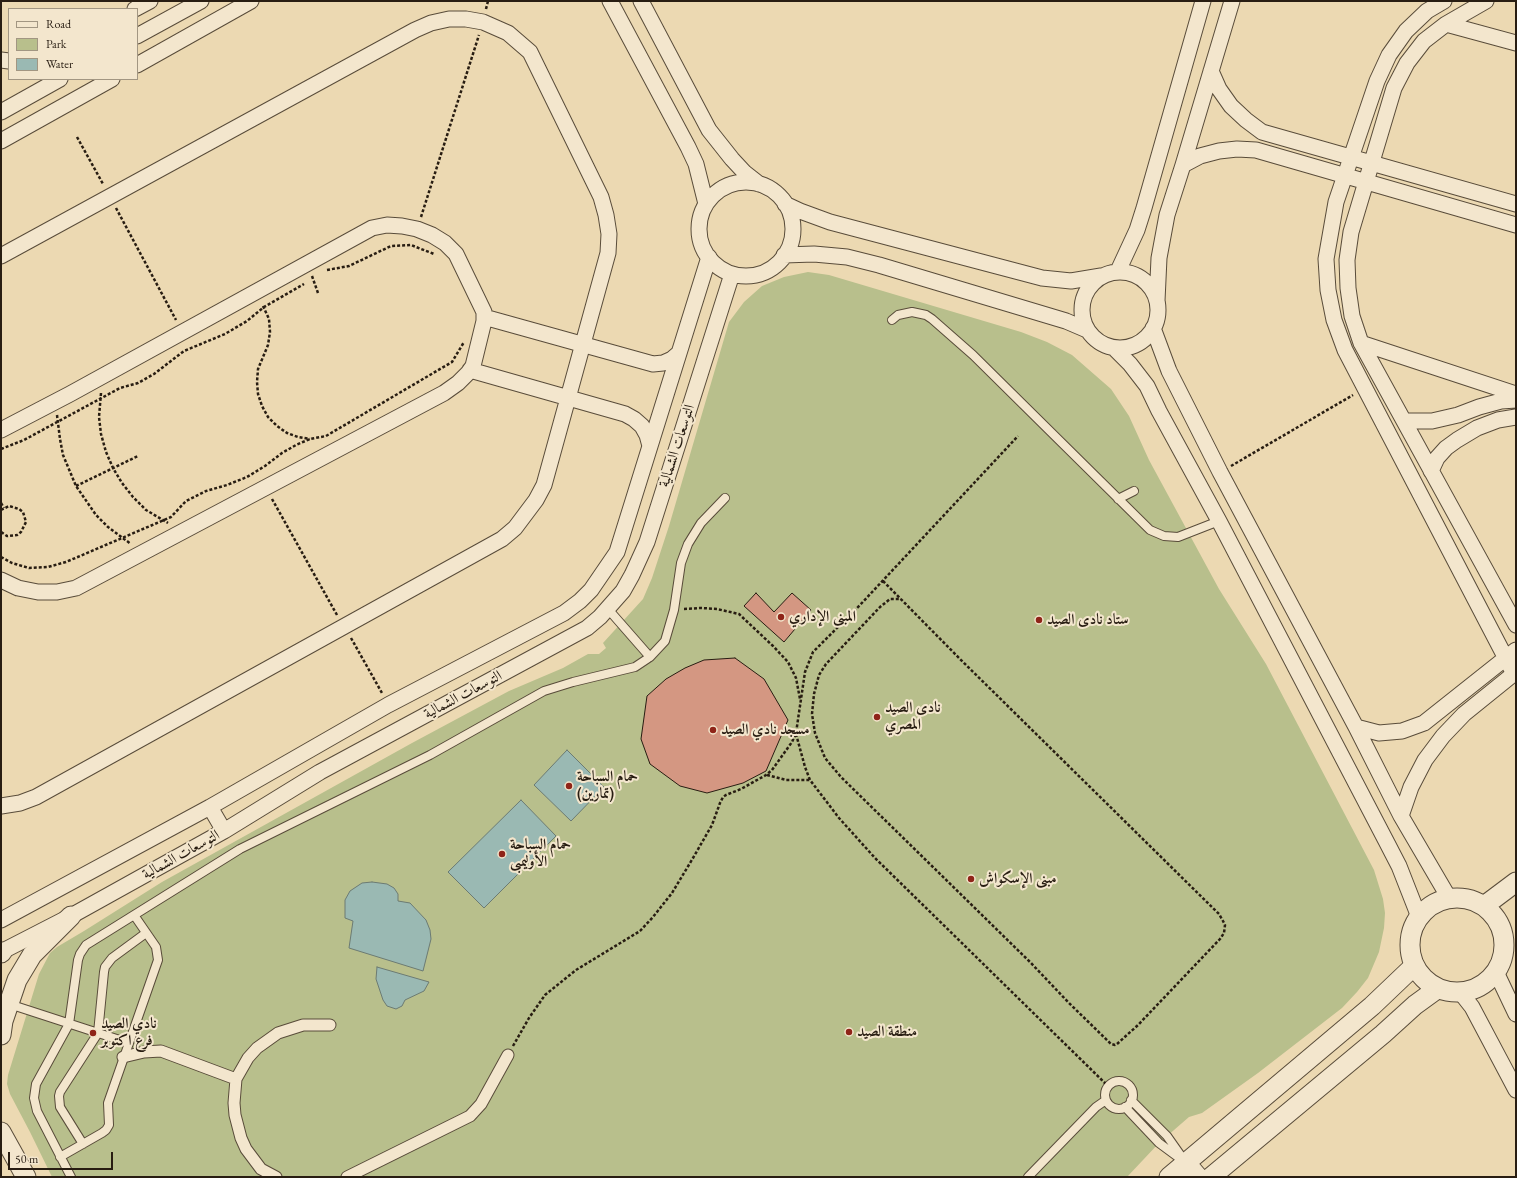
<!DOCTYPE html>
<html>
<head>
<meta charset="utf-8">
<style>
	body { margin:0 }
	#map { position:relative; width:1517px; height:1178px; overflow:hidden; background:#ecd9b2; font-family:"EB Garamond",serif }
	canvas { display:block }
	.frame { position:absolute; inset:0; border:2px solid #281d12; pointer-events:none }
	.legend { position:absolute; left:8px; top:8px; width:130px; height:72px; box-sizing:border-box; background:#f3e6cd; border:1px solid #a29682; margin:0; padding:5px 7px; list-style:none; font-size:12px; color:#281d12 }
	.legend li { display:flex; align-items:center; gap:8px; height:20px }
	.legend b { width:20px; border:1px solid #a29682 }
	.scale { position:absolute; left:8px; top:1152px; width:105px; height:18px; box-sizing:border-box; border:2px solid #281d12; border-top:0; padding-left:5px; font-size:12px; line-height:14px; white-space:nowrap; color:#281d12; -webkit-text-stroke:3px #f3e6cd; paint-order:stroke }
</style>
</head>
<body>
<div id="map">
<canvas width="1517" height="1178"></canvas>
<div class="frame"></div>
<ul class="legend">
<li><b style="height:5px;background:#f3e6cd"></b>Road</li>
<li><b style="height:11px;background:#b8bf8c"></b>Park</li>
<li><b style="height:11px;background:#9ab9b3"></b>Water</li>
</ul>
<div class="scale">50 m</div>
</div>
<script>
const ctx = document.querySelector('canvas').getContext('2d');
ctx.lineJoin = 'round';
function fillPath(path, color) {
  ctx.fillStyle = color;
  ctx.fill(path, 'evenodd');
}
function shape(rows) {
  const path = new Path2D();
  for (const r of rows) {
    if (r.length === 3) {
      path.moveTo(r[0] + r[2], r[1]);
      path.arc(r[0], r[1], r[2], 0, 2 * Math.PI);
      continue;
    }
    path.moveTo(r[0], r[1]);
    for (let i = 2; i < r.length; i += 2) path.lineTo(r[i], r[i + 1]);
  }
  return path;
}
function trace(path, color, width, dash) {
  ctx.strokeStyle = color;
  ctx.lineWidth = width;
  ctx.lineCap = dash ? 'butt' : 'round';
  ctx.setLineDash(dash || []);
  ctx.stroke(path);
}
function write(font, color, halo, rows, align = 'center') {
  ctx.font = font + ' "EB Garamond",Amiri,serif';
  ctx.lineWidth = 4;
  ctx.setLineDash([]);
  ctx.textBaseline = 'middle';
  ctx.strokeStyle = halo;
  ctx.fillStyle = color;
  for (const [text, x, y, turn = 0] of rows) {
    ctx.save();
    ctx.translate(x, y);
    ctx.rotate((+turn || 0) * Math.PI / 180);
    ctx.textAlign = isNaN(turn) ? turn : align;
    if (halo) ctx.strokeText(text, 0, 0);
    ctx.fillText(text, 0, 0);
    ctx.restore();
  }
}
fillPath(shape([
	[808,272,829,275,1021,332,1047,342,1072,355,1111,389,1129,416,1149,460,1219,589,1266,664,1374,870,1383,899,1385,913,1384,928,1379,952,1368,978,1357,992,1342,1008,1258,1073,1202,1113,1189,1117,1159,1143,1127,1177,52,1177,30,1132,10,1094,7,1084,8,1075,39,974,50,953,57,947,84,931,162,882,412,743,509,691,563,668,588,654,599,654,606,648,603,643,643,599,652,578,669,526,729,322,744,302,762,286,784,277]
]), '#b8bf8c');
const water = shape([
	[567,750,604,787,571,821,534,785,567,750],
	[521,800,556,836,484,908,448,872,521,800],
	[372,882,387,884,394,888,398,894,398,901,410,903,426,920,430,930,431,939,423,971,349,948,353,921,345,918,345,900,350,891,362,883,372,882],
	[377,967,429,982,424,991,405,1000,402,1006,396,1009,387,1006,383,1000,376,979,377,967]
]);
fillPath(water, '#9ab9b3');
trace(water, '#6c7b73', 1);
const building = shape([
	[756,593,774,612,792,593,811,610,784,642,744,606,756,593],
	[735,658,764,679,788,720,766,771,743,783,707,793,680,786,650,764,641,739,647,696,666,679,685,668,704,660,735,658]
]);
fillPath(building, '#d49782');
trace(building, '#281d12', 1);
const service = shape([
	[892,320,898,315,912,312,926,315,932,319,973,355,1150,530,1164,536,1178,537,1219,521],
	[1118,499,1134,491],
	[608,609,650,657],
	[9,1004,129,1043],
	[1119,1095,14],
	[1131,1100,1167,1136,1186,1163],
	[1125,1107,1159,1143,1182,1160],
	[83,1144,60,1107,59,1096,60,1092,98,1033,104,972,105,967,112,958,146,933],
	[60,1157,102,1133,106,1130,109,1125,108,1103,158,960,156,947,134,915],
	[71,1177,37,1111,34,1098,36,1084,69,1024,78,960,80,954,86,945,240,849,430,755,544,691,573,682,635,667,650,657,665,641,674,610,681,563,688,544,701,523,725,498],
	[1028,1177,1096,1107,1106,1100]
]);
const pedestrian = shape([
	[123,1057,144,1052,161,1051,236,1079],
	[276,1177,261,1169,246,1149,241,1138,235,1115,234,1103,236,1079,248,1058,257,1048,278,1033,303,1025,330,1025],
	[347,1177,470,1116,481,1104,508,1055]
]);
const minor = shape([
	[610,1,688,147,696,164,706,204],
	[641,1,709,130,732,159,745,173,759,184],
	[1444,1,1427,11,1406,31,1389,55,1377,81,1336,202,1326,259,1328,290,1334,320,1345,350,1514,674],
	[1486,1,1446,24,1424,41,1407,63,1394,88,1351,232,1347,260,1348,288,1352,316,1361,343,1516,625],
	[135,9,150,1],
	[1446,24,1516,43],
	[137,36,201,1],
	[1,60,9,61],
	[137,65,251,1],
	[1211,71,1219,89,1231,106,1246,120,1262,132,1516,204],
	[1,112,60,79],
	[1,141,112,79],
	[1183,165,1200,156,1219,151,1237,149,1256,150,1516,225],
	[746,229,47],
	[785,204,800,211,830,222,1042,278,1071,281,1101,276],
	[784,255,814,254,847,257,879,265,1066,321,1087,330],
	[1,256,415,30,431,23,449,19,466,19,483,22,508,33,530,52,601,197,606,215,609,234,608,253,544,485,536,500,515,528,502,539,36,797,20,803,1,806],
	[1118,271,1137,230,1144,208,1203,1],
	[1120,310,38],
	[1157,301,1159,258,1167,215,1183,165,1232,1],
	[484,317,653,364,663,363,672,359,679,353],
	[1153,328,1169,371,1220,472,1356,727,1401,816,1449,898],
	[1361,343,1516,394],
	[1114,348,1130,364,1147,386,1159,411,1219,521,1385,839,1399,866,1419,917],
	[470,370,625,414,634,419,642,426,647,435,650,446],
	[1404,421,1432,421,1458,415,1479,407,1501,401,1516,400],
	[1,430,70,394,372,228,387,225,402,226,417,229,432,235,445,243,456,254,484,312,484,321,473,366,468,373,458,383,444,393,76,588,57,592,38,592,18,588,1,580],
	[1431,471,1437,458,1446,448,1457,440,1477,428,1498,420,1516,417],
	[1356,727,1379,733,1402,731,1424,723,1516,650],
	[210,807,224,831],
	[1401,816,1411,787,1425,760,1443,736,1464,714,1516,672],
	[1,920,210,807,388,705,564,613,580,601,591,590,617,552,709,257],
	[1,952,71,916,224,831,320,772,587,628,600,617,623,591,632,575,647,542,732,274],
	[1496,972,1516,1014],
	[1461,993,1472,1007,1516,1090]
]);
const tertiary = shape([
	[1457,945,47],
	[1484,906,1516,882],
	[1,953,2,952],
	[1,1035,3,1021,17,980,32,955,71,916],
	[1,1132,26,1177],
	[1186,1163,1198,1177],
	[1169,1177,1372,1006,1414,966],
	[1211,1177,1383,1034,1415,1005,1437,989]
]);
trace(service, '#594c3a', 10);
trace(pedestrian, '#594c3a', 13);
trace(minor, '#594c3a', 17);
trace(tertiary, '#594c3a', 21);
trace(shape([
	[486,9,488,1],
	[77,137,103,184],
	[116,208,176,320],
	[421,217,479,35],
	[327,270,349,266,391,246,411,245,434,254],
	[312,276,318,293],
	[263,306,269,319,270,332,268,345,258,369,257,382,258,394,262,406,268,417,277,426,287,433,298,437,310,439],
	[101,393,99,417,101,434,106,452,113,468,122,483,133,497,146,510,168,523],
	[57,415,60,439,63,455,76,486,96,515,108,527,131,544],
	[1,449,24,440,120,388,138,383,154,374,184,351,225,334,247,321,264,307,304,284],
	[1231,466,1353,395],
	[76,486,138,456],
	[272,499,337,615],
	[1,503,4,508],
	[1,510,9,506,19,509,23,512,26,522,21,532,17,535,7,536,1,532],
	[1,557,12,563,29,568,48,567,66,562,171,517,186,501,206,491,227,485,247,477,265,466,282,453,296,445,310,439,326,436,452,362,464,342],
	[883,581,960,659,1219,914,1223,921,1225,925,1224,933,1220,939,1138,1025,1117,1044,1115,1045,1111,1044,1068,1002,1030,962,841,777,825,758,815,733,812,714,814,694,819,675,826,664,880,607,890,599,901,599],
	[684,609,701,608,717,609,739,614,773,646,788,662,796,678,800,699],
	[351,638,382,693],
	[796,734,805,767,810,780,839,818,875,858,1108,1086],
	[767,775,786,780,810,780],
	[513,1046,529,1018,545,995,576,970,640,931,653,917,672,893,693,858,712,825,720,803,723,797,726,795,741,789,766,775,772,770,792,742,796,733,805,672,813,652,860,605,1018,436]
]), '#281d12', 2.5, [3, 2]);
trace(service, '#f3e6cd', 8);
trace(pedestrian, '#f3e6cd', 11);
trace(minor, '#f3e6cd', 15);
trace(tertiary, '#f3e6cd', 19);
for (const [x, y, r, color] of [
	[781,617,4,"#8f2418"],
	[1039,620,4,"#8f2418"],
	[877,717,4,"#8f2418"],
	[713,730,4,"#8f2418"],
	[569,786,4,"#8f2418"],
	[502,854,4,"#8f2418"],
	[971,879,4,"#8f2418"],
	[849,1032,4,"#8f2418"],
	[93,1033,4,"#8f2418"]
]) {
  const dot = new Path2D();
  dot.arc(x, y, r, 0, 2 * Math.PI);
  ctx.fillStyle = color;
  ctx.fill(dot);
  trace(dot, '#f3e6cd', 1.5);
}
write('15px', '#281d12', '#f3e6cd', [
	["التوسعات الشمالية",677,446,-72],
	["التوسعات الشمالية",463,695,-28],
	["التوسعات الشمالية",181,855,-29]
]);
write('bold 15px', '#281d12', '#f3e6cd', [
	["المبنى الإداري",789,617],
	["ستاد نادى الصيد",1047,620],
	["نادى الصيد",885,708],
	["المصري",885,725],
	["مسجد نادي الصيد",721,730],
	["حمام السباحة",577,777],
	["(تمارين)",577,794],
	["حمام السباحة",510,845],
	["الأوليمبى",510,862],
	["مبنى الإسكواش",979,879],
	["نادي الصيد",101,1024],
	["فرع اكتوبر",101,1041],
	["منطقة الصيد",857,1032]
], 'left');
</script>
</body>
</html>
